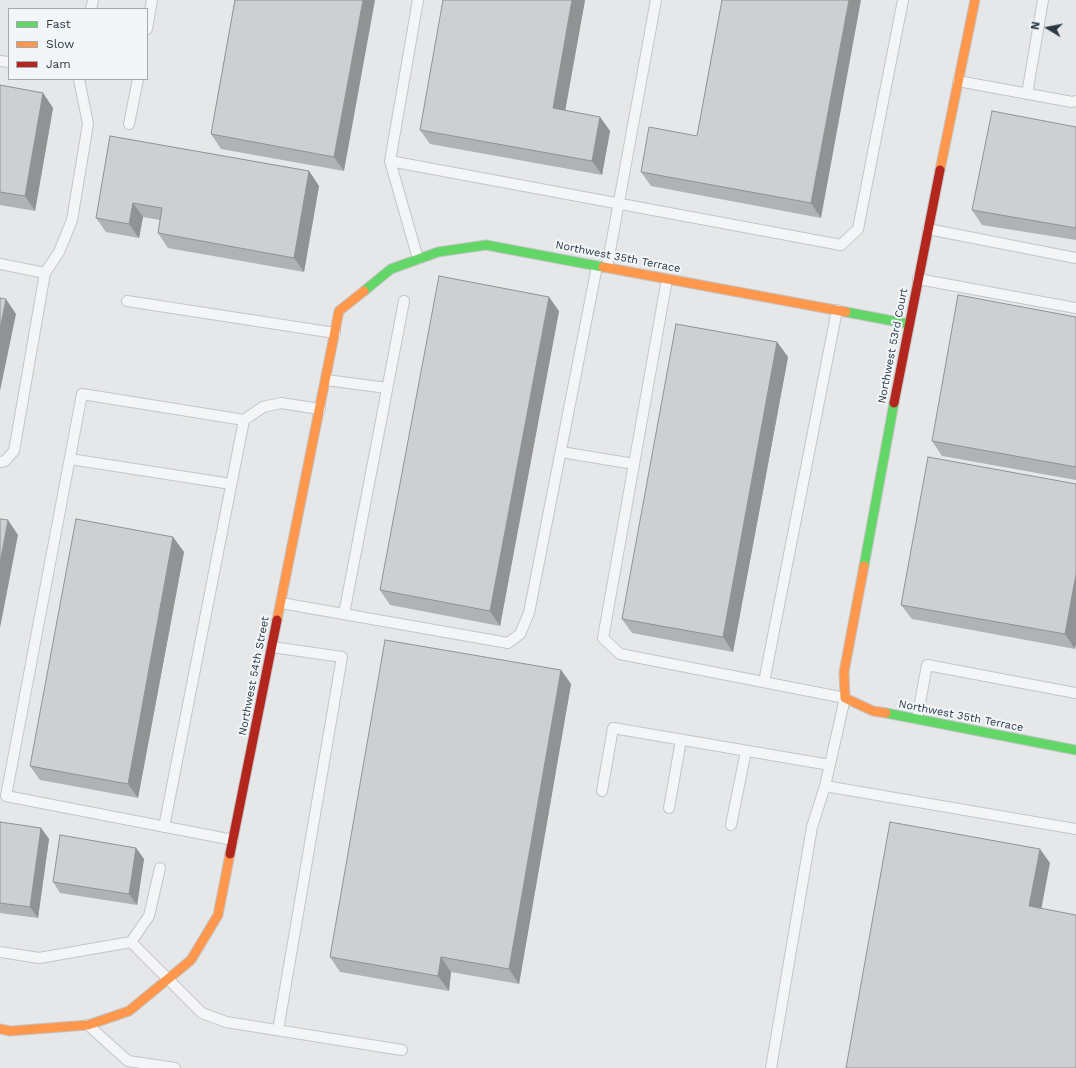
<!DOCTYPE html>
<html>
<head>
<meta charset="utf-8">
<style>
  body { margin:0 }
  #map { position:relative; width:1076px; height:1068px; overflow:hidden; background:#e5e7e9; font-family:"Work Sans",sans-serif }
  canvas { display:block }
  .legend { position:absolute; left:8px; top:8px; width:140px; height:72px; box-sizing:border-box; background:#f3f6f9; border:1px solid #a3aab1; margin:0; padding:5px 7px; list-style:none; font-size:12px; color:#2a3844 }
  .legend li { display:flex; align-items:center; gap:8px; height:20px }
  .legend b { width:20px; border:1px solid #a3aab1 }
  .north { position:absolute; left:1028px; top:8px; width:40px; height:40px; -webkit-text-stroke:3px #f3f6f9; paint-order:stroke; rotate:280deg; font-size:11px; font-weight:700; line-height:16px; text-align:center; color:#2a3844 }
  .north::after { content:''; display:block; margin:auto; width:14px; height:18px; background:#2a3844; clip-path:polygon(50% 0,100% 100%,50% 72%,0 100%) }
</style>
</head>
<body>
<div id="map">
<canvas width="1076" height="1068"></canvas>
<ul class="legend">
<li><b style="height:5px;background:#63d668"></b>Fast</li>
<li><b style="height:5px;background:#ff974d"></b>Slow</li>
<li><b style="height:5px;background:#b3261e"></b>Jam</li>
</ul>
<div class="north">N</div>
</div>
<script>
const c = document.querySelector('canvas').getContext('2d');
c.lineJoin = 'round';
const shape = rows => new Path2D(rows.map(r => 'M' + r).join(''));
function strokePath(path, color, width, dash) { c.strokeStyle = color; c.lineWidth = width; c.lineCap = dash ? 'butt' : 'round'; c.setLineDash(dash || []); c.stroke(path); }
function fill(path, color) { c.fillStyle = color; c.fill(path, 'evenodd'); }
function write(font, color, halo, rows, align = 'center') {
  c.font = font + ' "Work Sans",sans-serif'; c.lineWidth = 4; c.setLineDash([]); c.textBaseline = 'middle'; c.strokeStyle = halo; c.fillStyle = color; for (const [text, x, y, turn = 0] of rows) {
    c.save(); c.translate(x, y); c.rotate((+turn || 0) * Math.PI / 180); c.textAlign = isNaN(turn) ? turn : align; if (halo) c.strokeText(text, 0, 0); c.fillText(text, 0, 0); c.restore();
  }
}
const lane = shape([
  [418,0,390,161,841,245,858,229,903,0],
  [91,9,93,0],
  [147,29,152,0],
  [0,61,9,62],
  [958,81,1072,102,1076,101],
  [1027,94,1043,0],
  [129,124,138,79],
  [390,161,418,259],
  [928,229,1076,258],
  [0,264,45,273,14,451,5,461,0,462],
  [607,267,656,0],
  [45,273,59,252,72,220,88,124,79,79],
  [667,279,603,638,620,654,845,698,825,786,1076,829],
  [918,279,1076,308],
  [127,301,335,333],
  [326,380,387,388],
  [561,452,634,464],
  [70,459,231,484],
  [281,603,508,643,520,634,529,613,597,266],
  [344,614,404,301],
  [272,647,342,657,278,1030],
  [764,682,837,310],
  [917,719,927,665,1076,693],
  [602,791,613,728,830,765],
  [669,808,681,740],
  [731,825,746,751],
  [164,827,244,420],
  [233,840,6,796,82,394,244,420,263,407,281,403,320,409],
  [131,942,149,916,160,868],
  [0,952,39,958,131,942,202,1013,226,1022,402,1050],
  [88,1025,128,1061,175,1068],
  [771,1068,812,827,825,786]
]);
const fast = shape([
  [364,291,391,269,438,252,486,245,603,267],
  [846,312,909,324],
  [864,566,894,403],
  [886,713,1076,750]
]);
const slow = shape([
  [940,170,975,0],
  [603,267,846,312],
  [864,566,844,672,845,698,873,711,886,713],
  [277,620,339,311,364,291],
  [0,1029,10,1031,88,1025,129,1011,191,960,218,915,230,854]
]);
const jam = shape([
  [894,403,940,170],
  [230,854,277,620]
]);
strokePath(lane, '#c3c5c7', 12);
strokePath(fast, '#c3c5c7', 11);
strokePath(slow, '#c3c5c7', 11);
strokePath(jam, '#c3c5c7', 11);
strokePath(lane, '#f4f5f6', 10);
strokePath(fast, '#63d668', 9);
strokePath(slow, '#ff974d', 9);
strokePath(jam, '#b3261e', 9);
fill(shape([
  [235,0,344,171,221,149,211,134],
  [585,0,565,110,600,117,610,131,602,175,430,144,420,130],
  [722,0,821,218,651,186,641,172,697,136],
  [0,85,43,93,53,108,35,211,0,205],
  [1076,127,1076,240,982,225,972,210],
  [110,136,309,171,319,186,304,272,168,248,158,233,160,220,143,217,139,238,106,232,96,218],
  [559,311,500,626,390,605,380,590],
  [1076,317,1076,480,942,456,932,441],
  [777,342,788,357,733,652,632,633,622,619],
  [1076,484,1075,649,912,619,901,605],
  [173,537,184,552,138,798,40,780,30,766],
  [561,670,571,684,519,984,451,972,449,991,340,972,330,957],
  [0,822,41,828,49,839,38,918,0,913],
  [136,848,144,859,137,905,60,893,53,882]
]), '#b0b3b5');
fill(shape([
  [363,0,375,0,344,171,334,157],
  [572,0,585,0,563,123,553,108],
  [849,0,861,0,821,218,811,203],
  [43,93,53,108,35,211,25,196],
  [600,117,610,131,602,175,592,161],
  [309,171,319,186,304,272,294,258],
  [133,203,143,217,139,238,129,224],
  [549,297,559,311,500,626,490,611],
  [6,299,16,314,0,391,0,329],
  [777,342,788,357,733,652,723,637],
  [8,520,18,535,0,628,0,563],
  [173,537,184,552,138,798,128,784],
  [1076,574,1076,644,1075,649,1065,634],
  [561,670,571,684,519,984,509,969],
  [41,828,49,839,38,918,30,907],
  [136,848,144,859,137,905,129,894],
  [1040,849,1050,863,1039,921,1029,906],
  [441,957,451,972,449,991,438,976]
]), '#909293');
const building = shape([
  [235,0,363,0,334,157,211,134,235,0],
  [443,0,572,0,553,108,600,117,592,161,420,130,443,0],
  [722,0,849,0,811,203,641,172,649,127,697,136,722,0],
  [0,85,43,93,25,196,0,192,0,85],
  [992,111,1076,127,1076,228,972,210,992,111],
  [110,136,309,171,294,258,158,233,162,208,133,203,129,224,96,218,110,136],
  [439,276,549,297,490,611,380,590,439,276],
  [958,295,1076,317,1076,467,932,441,958,295],
  [0,298,6,299,0,329,0,298],
  [676,324,777,342,723,637,622,619,676,324],
  [928,457,1076,484,1076,574,1065,634,901,605,928,457],
  [0,519,8,520,0,563,0,519],
  [76,519,173,537,128,784,30,766,76,519],
  [385,640,561,670,509,969,441,957,438,976,330,957,385,640],
  [0,822,41,828,30,907,0,903,0,822],
  [890,822,1040,849,1029,906,1076,915,1076,1068,846,1068,890,822],
  [60,835,136,848,129,894,53,882,60,835]
]);
fill(building, '#cdd0d2');
strokePath(building, '#909293', 1);
write('11px', '#2a3844', '#f3f6f9', [
  ["Northwest 35th Terrace",618,257,11],
  ["Northwest 53rd Court",893,346,-79],
  ["Northwest 54th Street",254,676,-79],
  ["Northwest 35th Terrace",961,716,11]
]);
</script>
</body>
</html>
